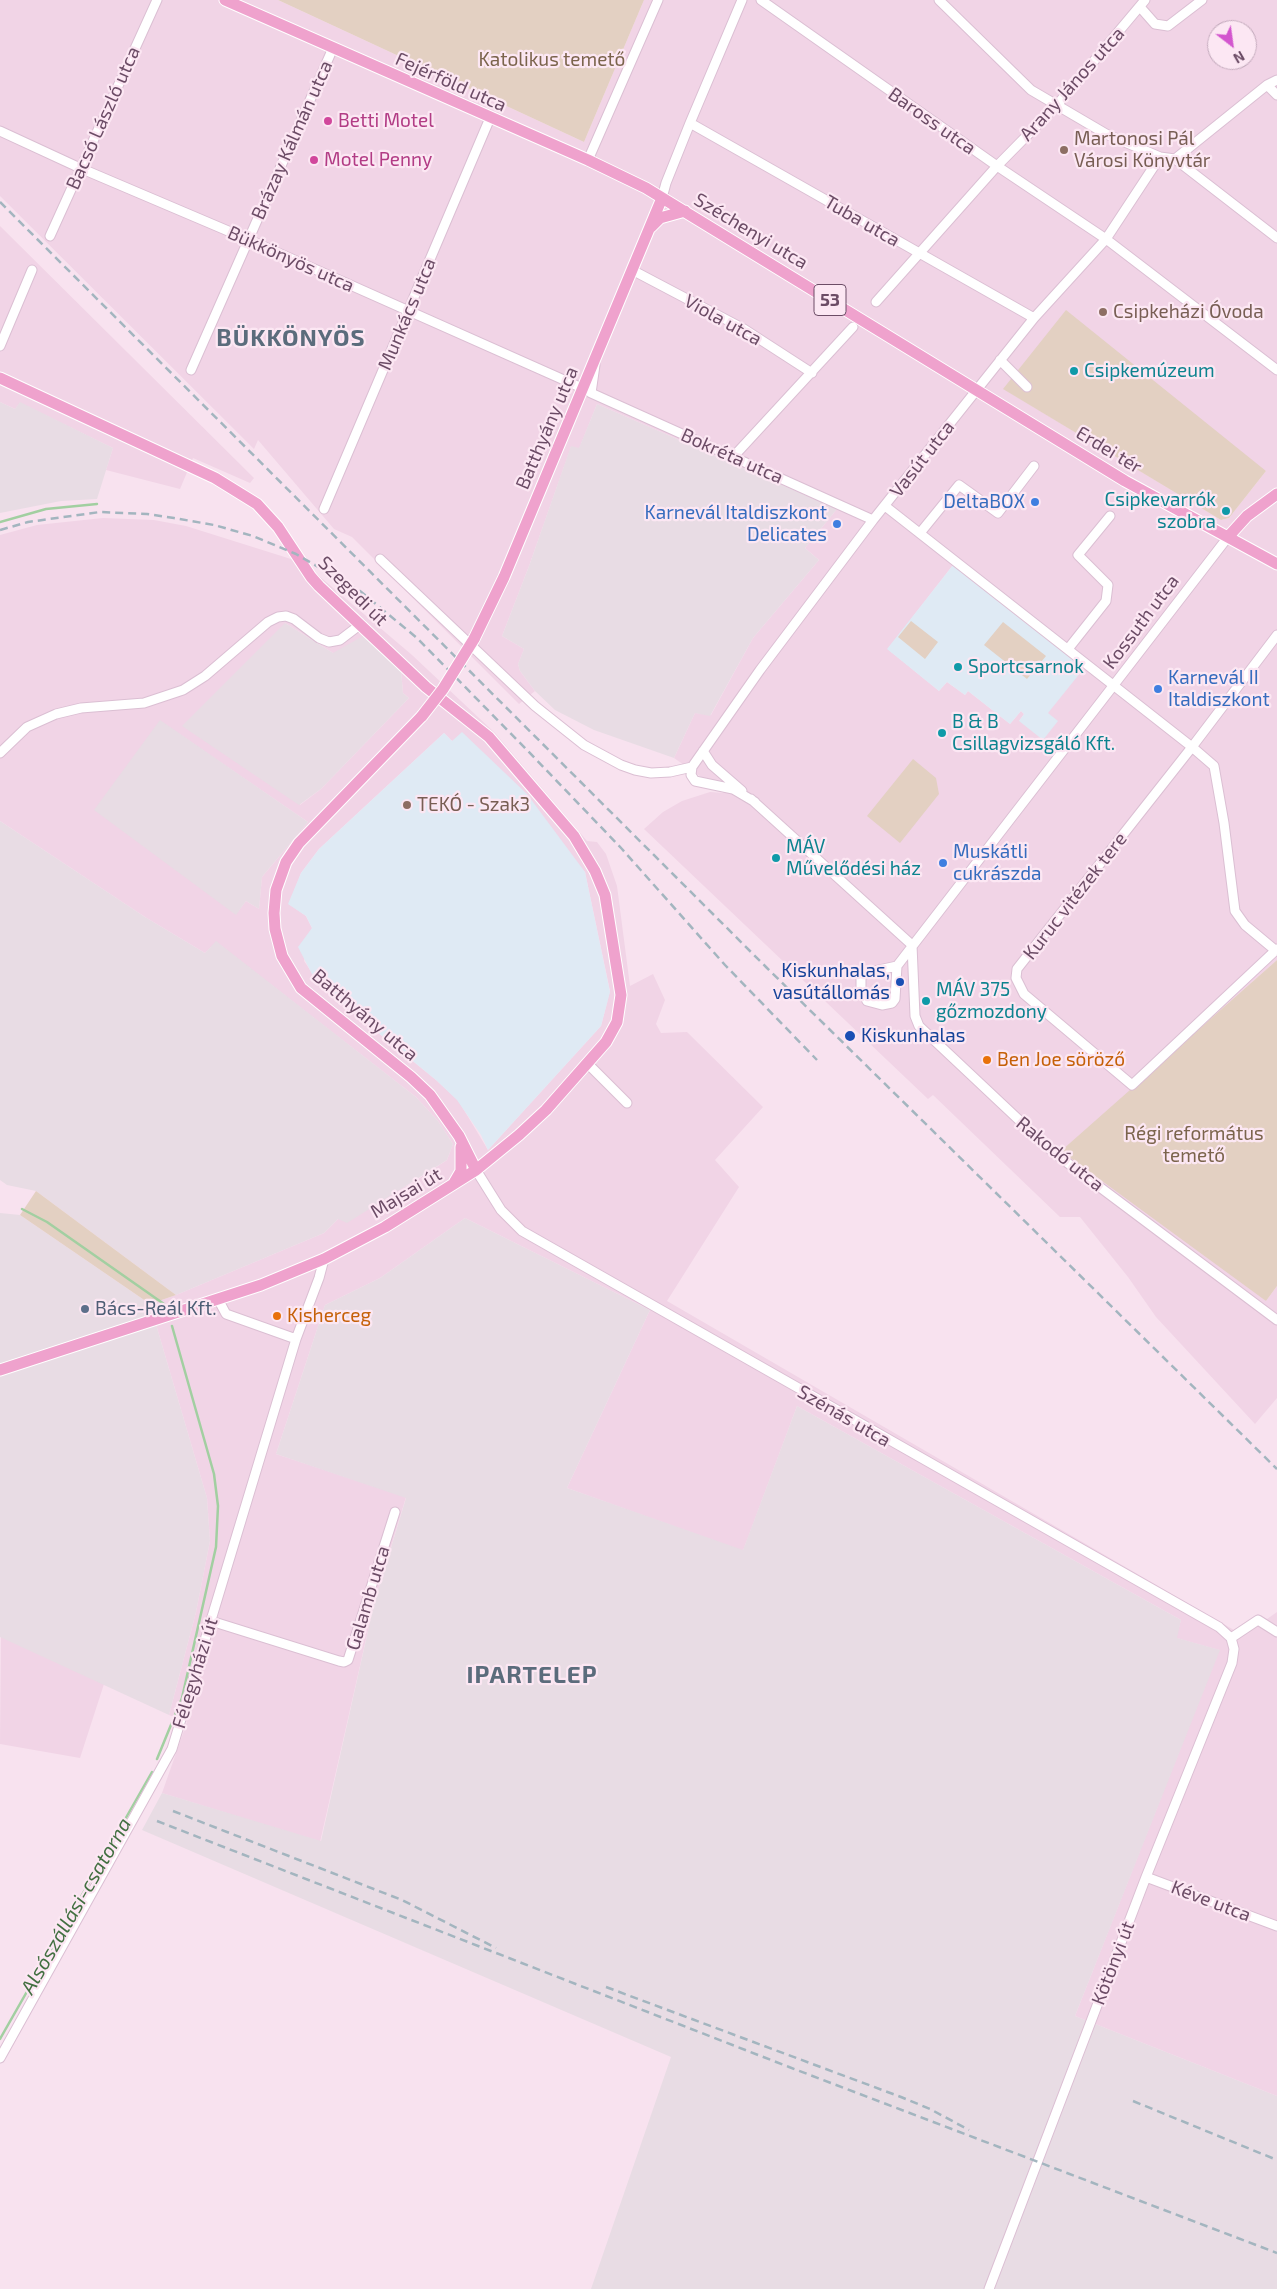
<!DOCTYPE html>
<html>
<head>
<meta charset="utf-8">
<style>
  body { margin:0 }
  #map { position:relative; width:1277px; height:2289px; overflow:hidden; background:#f8e2ef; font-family:"Exo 2",sans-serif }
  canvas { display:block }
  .north { position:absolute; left:1207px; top:20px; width:50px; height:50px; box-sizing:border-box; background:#fce7f3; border:1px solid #c2a9bb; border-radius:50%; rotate:150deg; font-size:14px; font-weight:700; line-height:20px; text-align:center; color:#6c4c66 }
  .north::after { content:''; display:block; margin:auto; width:18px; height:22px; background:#d356ce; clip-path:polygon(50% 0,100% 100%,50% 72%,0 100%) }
</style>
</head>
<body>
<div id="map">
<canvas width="1277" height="2289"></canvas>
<div class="north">N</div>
</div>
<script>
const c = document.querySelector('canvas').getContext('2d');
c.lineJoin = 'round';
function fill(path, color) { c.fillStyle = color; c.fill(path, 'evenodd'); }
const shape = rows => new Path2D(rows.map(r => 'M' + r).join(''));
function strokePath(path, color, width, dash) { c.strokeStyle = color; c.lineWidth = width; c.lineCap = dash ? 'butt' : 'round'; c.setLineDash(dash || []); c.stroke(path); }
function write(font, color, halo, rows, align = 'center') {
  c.font = font + ' "Exo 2",sans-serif'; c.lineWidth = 4.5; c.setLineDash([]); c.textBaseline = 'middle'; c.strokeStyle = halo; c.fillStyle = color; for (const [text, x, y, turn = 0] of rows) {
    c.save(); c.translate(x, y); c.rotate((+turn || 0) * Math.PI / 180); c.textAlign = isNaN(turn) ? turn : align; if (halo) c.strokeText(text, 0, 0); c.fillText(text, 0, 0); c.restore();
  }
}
fill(shape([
  [0,0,278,0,584,142,644,0,1277,0,1277,960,1133,1088,1266,1301,1277,1286,1277,1398,1255,1424,1156,1317,1128,1277,1080,1217,1060,1217,933,1095,928,1099,644,829,663,812,682,801,710,792,724,793,674,758,695,713,711,715,753,638,819,560,805,548,837,509,597,404,579,449,571,447,529,566,502,636,524,649,518,664,520,671,535,691,519,704,352,537,334,529,258,440,254,449,0,196],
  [1217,30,1247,30,1247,60,1217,60],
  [1004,389,1266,471,1229,518,1221,520],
  [953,565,1048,713,1019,721,1024,714,1021,711,1010,724,968,691,965,695,947,682,939,691,888,649],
  [0,226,254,478,250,483,193,458,180,489,106,470,113,448,20,403,15,409,0,402],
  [103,518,154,520,186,526,291,559,312,570,412,655,495,733,587,841,597,842,606,854,617,886,630,986,653,974,665,1000,656,1024,661,1033,687,1032,763,1107,715,1160,739,1187,667,1301,1234,1630,1258,1614,1267,1619,1277,1612,1277,2096,1075,2016,1219,1650,1176,1638,1181,1620,797,1406,743,1551,567,1488,650,1310,465,1218,380,1278,325,1305,276,1454,406,1497,374,1604,320,1842,162,1793,187,1722,169,1715,196,1612,210,1541,207,1498,150,1304,176,1295,324,1233,338,1219,412,1183,447,1160,453,1144,438,1121,416,1097,216,942,205,953,145,917,0,821,0,535,37,525],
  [285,623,333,653,401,670,403,693,409,698,321,789,300,805],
  [160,721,308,822,262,877,259,909,246,901,236,914],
  [444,733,585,872,610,991,601,1026,488,1150,458,1100,436,1080,322,987,304,961,312,928,306,916,289,904,301,873,319,849],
  [1,1636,104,1684,80,1758,0,1744]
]), '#f1d4e6');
fill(shape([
  [0,402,15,409,20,402,113,448,97,499,61,501,0,513],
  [597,404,837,509,805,548,819,560,753,638,710,716,695,713,674,758,594,730,555,710,535,691,520,671,518,664,524,649,502,636,529,566,571,446,579,448],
  [285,623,333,653,363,636,401,670,403,693,409,698,321,789,299,805,182,726],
  [160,720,308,822,262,877,259,909,246,901,236,915,94,810],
  [0,821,145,917,205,953,216,941,416,1097,438,1121,453,1144,447,1160,347,1223,338,1219,324,1233,176,1295,36,1191,7,1185,0,1180],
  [0,1213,20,1215,150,1304,207,1498,210,1541,196,1612,169,1715,0,1637],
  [465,1218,650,1310,567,1488,743,1550,797,1406,1181,1620,1177,1638,1220,1650,1075,2016,1277,2096,1277,2289,591,2289,671,2057,142,1830,162,1793,321,1841,374,1604,406,1498,276,1454,325,1305,380,1278]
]), '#e8dce4');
fill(shape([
  [953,565,1085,667,1048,713,1058,721,1043,740,1019,721,1024,714,1021,711,1010,724,968,691,965,695,947,682,939,691,887,649],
  [462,732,527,794,585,872,610,992,601,1026,488,1150,481,1135,457,1100,436,1080,322,987,313,976,298,947,312,928,306,916,288,904,301,873,319,849,444,733,452,741]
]), '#dfeaf4');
fill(shape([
  [278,0,644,0,584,142],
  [1066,310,1266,471,1229,518,1221,520,1003,389],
  [911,621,938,642,925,659,898,637],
  [1003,622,1046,656,1027,679,984,645],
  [913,759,936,778,939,794,900,843,867,816],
  [1277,960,1277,1286,1266,1301,1061,1151],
  [36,1191,176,1295,150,1304,20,1215]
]), '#e3d0c2');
strokePath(shape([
  [0,522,46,509,97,504],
  [22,1209,47,1222,164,1304],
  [157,1759,182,1698,216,1547,218,1506,214,1474,172,1326],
  [0,2039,152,1772]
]), '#a2cfa1', 2.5);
const minor = shape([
  [761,0,997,166,1106,239,1277,370],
  [939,0,1031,90,1106,134,1160,157,1175,159,1277,238],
  [1140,7,1155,24,1168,26,1202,0],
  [1267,85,1277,95],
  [690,123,1034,318],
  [0,131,80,168,247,239,582,388],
  [1175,159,1267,85,1277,80],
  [588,160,658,0],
  [662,198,666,183,690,123,742,0],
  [50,236,157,0],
  [632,270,744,329,812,373],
  [876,302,997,166,1057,105,1145,0],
  [0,346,32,270],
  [1000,360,1027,387],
  [595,365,591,393,873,520],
  [191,370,333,48],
  [734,456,853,327],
  [885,506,1192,747,1277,635],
  [324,509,490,118],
  [920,533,959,485,998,513,1034,466],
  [380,559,535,706,584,745,621,765,635,770,651,773,670,772,692,767],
  [1068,649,1106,601,1108,585,1078,555,1110,516],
  [703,751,712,765,742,791],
  [0,753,27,727,56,714,81,708,144,703,183,690,205,676,268,622,278,617,286,616,294,619,319,638,329,642,340,640,361,624],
  [751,799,912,945],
  [755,802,733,789,695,781,691,775,692,767,760,670,873,520,1034,318,1106,239,1160,157],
  [912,945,915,1016,919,1026,1053,1152,1277,1320],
  [1275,950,1245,925,1235,911,1224,823,1214,766,1192,747,1017,969,1016,978,1024,994,1132,1085,1277,949],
  [897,966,865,973,861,977,861,988,867,1001,882,1005,892,1003,895,999,897,966,1228,537],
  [588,1064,627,1103],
  [476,1170,501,1210,522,1231,1219,1627,1231,1638,1234,1649,1232,1663,1146,1877,989,2289],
  [218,1299,226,1314,296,1339],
  [211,1621,339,1661,344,1662,348,1660,395,1512],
  [1231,1638,1258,1620,1277,1632],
  [1146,1877,1277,1926],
  [0,2058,172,1749,296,1339,319,1278,324,1259]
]);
const major = shape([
  [225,0,588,160,646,188,1125,481,1277,564],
  [651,227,660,218,685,211],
  [0,378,215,478,257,504,278,527,311,577,319,586,426,687,489,737,574,836,595,871,605,895,621,995,617,1022,606,1042,546,1110,519,1135,476,1170,385,1227,324,1259,261,1285,0,1370],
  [1228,537,1247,516,1277,494],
  [474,639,504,577,662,198],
  [422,716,299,843,286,862,276,890,274,913,275,929,282,956,301,988,411,1077,430,1095,459,1136,476,1170],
  [454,1183,461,1171,461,1147]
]);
strokePath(minor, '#dbbfd3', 11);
strokePath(major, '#fff', 13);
strokePath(minor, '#fff', 9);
strokePath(major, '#efa2cd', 11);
strokePath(shape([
  [0,202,766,967,1277,1469],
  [0,530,28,522,100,512,147,514,174,518,214,525,253,536,296,554,360,591,417,638,527,750,622,849,725,965,817,1060],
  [173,1811,402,1900,496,1948],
  [157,1821,789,2067,1277,2253],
  [606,1987,901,2097,930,2109,969,2130],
  [1133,2101,1277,2160]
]), '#a3b5bf', 2.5, [8, 5]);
const majorBridge = shape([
  [422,716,443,689,474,639]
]);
strokePath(majorBridge, '#fff', 13, []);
strokePath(majorBridge, '#efa2cd', 11);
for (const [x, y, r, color] of [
  [328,121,5,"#d1479c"],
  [1064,150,5,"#8d6e63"],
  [314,160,5,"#d1479c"],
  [1103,312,5,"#8d6e63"],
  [1074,371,5,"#0f9aa8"],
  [1035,502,5,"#3f7fe0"],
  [1226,511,5,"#0f9aa8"],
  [837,524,5,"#3f7fe0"],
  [958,667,5,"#0f9aa8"],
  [1158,689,5,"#3f7fe0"],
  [942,733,5,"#0f9aa8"],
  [407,805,5,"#8d6e63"],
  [776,858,5,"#0f9aa8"],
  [943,863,5,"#3f7fe0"],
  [900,982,5,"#1a4fb4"],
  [926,1001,5,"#0f9aa8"],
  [850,1036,6,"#1a4fb4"],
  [987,1060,5,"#e8710a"],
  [85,1309,5,"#5c6f8a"],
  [277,1316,5,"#e8710a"]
]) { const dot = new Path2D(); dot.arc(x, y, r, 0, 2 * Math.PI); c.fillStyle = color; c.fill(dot); strokePath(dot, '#fce7f3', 2); }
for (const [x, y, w] of [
  [830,300,32]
]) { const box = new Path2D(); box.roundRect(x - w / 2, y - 15.5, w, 31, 4); c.fillStyle = '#fce7f3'; c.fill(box); strokePath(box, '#6c4c66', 1); }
write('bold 18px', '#6c4c66', null, [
  ["53",830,300]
]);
write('19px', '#7b644c', '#fce7f3', [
  ["Katolikus temető",552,60],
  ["Régi református",1194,1134],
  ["temető",1194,1156]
]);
write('19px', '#6c4c66', '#fce7f3', [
  ["Fejérföld utca",451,82,24],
  ["Arany János utca",1072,84,-48],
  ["Bacsó László utca",103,118,-66],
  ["Baross utca",932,121,35],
  ["Brázay Kálmán utca",292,140,-66],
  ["Tuba utca",862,221,30],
  ["Széchenyi utca",751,231,31],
  ["Bükkönyös utca",291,259,24],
  ["Munkács utca",407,314,-67],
  ["Viola utca",723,320,29],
  ["Batthyány utca",547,428,-67],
  ["Erdei tér",1109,450,31],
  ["Bokréta utca",732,456,24],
  ["Vasút utca",922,459,-52],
  ["Szegedi út",353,591,45],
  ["Kossuth utca",1141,622,-53],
  ["Kuruc vitézek tere",1075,896,-52],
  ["Batthyány utca",365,1015,40],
  ["Rakodó utca",1060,1154,39],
  ["Majsai út",406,1193,-31],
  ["Szénás utca",844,1416,30],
  ["Galamb utca",368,1598,-73],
  ["Félegyházi út",195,1673,-73],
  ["Kéve utca",1211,1901,21],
  ["Kötönyi út",1113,1963,-69]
]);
write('19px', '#b23c85', '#fce7f3', [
  ["Betti Motel",338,121],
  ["Motel Penny",324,160]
], 'left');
write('19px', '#785e54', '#fce7f3', [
  ["Martonosi Pál",1074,139],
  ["Városi Könyvtár",1074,161],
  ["Csipkeházi Óvoda",1113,312],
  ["TEKÓ - Szak3",417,805]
], 'left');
write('19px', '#0d838f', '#fce7f3', [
  ["Csipkemúzeum",1084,371],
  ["Csipkevarrók",1216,500,"right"],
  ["szobra",1216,522,"right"],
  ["Sportcsarnok",968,667],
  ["B & B",952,722],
  ["Csillagvizsgáló Kft.",952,744],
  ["MÁV",786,847],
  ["Művelődési ház",786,869],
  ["MÁV 375",936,990],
  ["gőzmozdony",936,1012]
], 'left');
write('19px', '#366cbe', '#fce7f3', [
  ["DeltaBOX",1025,502],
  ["Karnevál Italdiszkont",827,513],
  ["Delicates",827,535],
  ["Karnevál II",1168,678,"left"],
  ["Italdiszkont",1168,700,"left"],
  ["Muskátli",953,852,"left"],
  ["cukrászda",953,874,"left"]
], 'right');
write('19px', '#164399', '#fce7f3', [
  ["Kiskunhalas,",890,971],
  ["vasútállomás",890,993],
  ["Kiskunhalas",861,1036,"left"]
], 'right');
write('19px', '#c56008', '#fce7f3', [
  ["Ben Joe söröző",997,1060],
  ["Kisherceg",287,1316]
], 'left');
write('19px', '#4e5e75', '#fce7f3', [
  ["Bács-Reál Kft.",95,1309]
], 'left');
write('italic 20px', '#437042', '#fce7f3', [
  ["Alsószállási-csatorna",76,1906,-60]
]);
c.letterSpacing = '1px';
write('bold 24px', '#5b6c7c', '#fce7f3', [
  ["BÜKKÖNYÖS",291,338],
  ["IPARTELEP",532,1675]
]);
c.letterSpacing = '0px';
</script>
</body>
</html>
